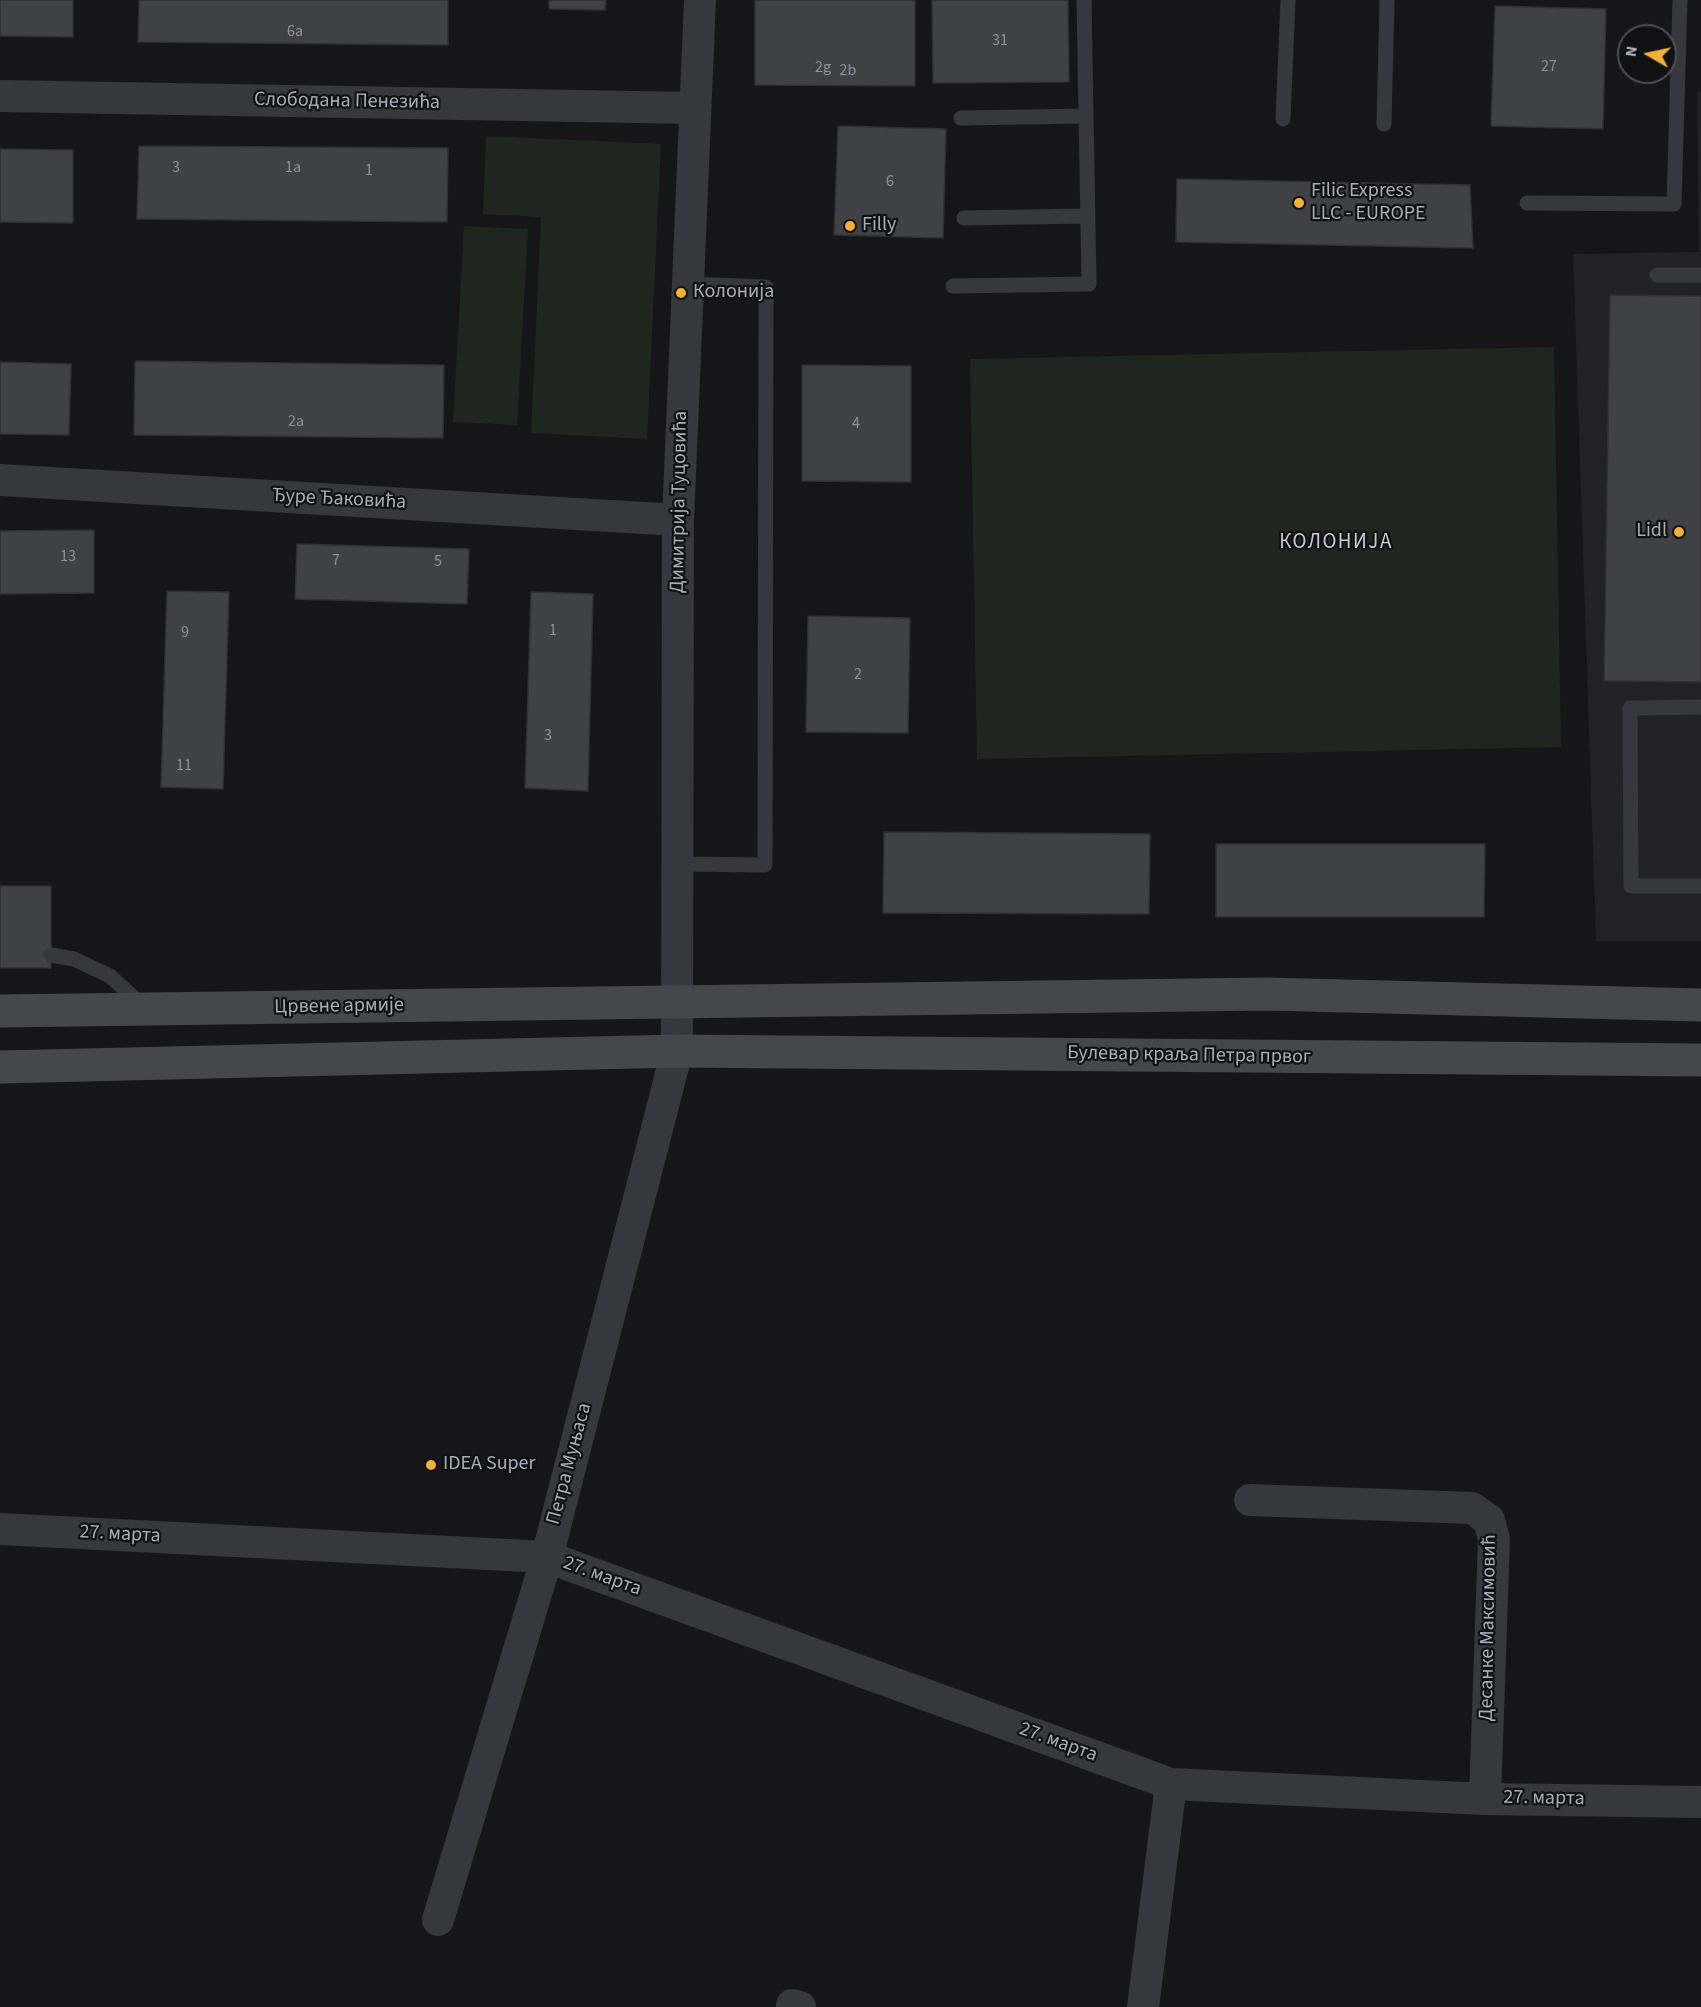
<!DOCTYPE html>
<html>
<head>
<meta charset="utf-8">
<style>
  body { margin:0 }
  #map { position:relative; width:1701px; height:2007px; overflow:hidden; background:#161618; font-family:"Source Sans 3",sans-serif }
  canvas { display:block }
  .north { position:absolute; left:1617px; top:24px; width:60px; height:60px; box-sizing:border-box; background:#111113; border:2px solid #4d4f55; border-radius:50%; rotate:279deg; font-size:16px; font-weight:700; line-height:24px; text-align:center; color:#a8adb8 }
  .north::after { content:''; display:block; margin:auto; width:21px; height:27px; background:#f2b134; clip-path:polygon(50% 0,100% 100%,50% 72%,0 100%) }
</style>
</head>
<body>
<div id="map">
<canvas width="1701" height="2007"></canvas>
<div class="north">N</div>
</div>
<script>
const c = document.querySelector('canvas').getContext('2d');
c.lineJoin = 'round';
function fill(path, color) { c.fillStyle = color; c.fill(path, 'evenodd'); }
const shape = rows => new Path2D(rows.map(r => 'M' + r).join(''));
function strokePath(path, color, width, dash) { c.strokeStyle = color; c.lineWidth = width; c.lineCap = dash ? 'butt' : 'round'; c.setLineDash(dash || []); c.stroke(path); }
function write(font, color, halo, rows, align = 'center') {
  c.font = font + ' "Source Sans 3",sans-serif'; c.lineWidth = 4.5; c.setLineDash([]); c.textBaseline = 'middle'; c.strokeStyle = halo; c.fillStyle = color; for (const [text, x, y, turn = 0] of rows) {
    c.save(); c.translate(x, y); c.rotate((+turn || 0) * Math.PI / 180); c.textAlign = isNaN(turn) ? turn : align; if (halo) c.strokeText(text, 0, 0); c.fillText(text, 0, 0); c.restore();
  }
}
fill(shape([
  [1697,92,1701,92,1701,941,1596,941,1573,254,1699,252]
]), '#222225');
fill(shape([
  [486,136,661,144,647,439,531,433,541,217,483,214],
  [464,226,528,229,517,425,453,422],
  [1554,347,1561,747,977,759,970,359]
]), '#1e261f');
const building = shape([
  [0,0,73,0,73,37,0,36,0,0],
  [139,0,448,0,448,45,138,42,139,0],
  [549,0,606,0,605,10,549,9,549,0],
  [755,0,915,0,915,86,755,85,755,0],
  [932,0,1068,0,1069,82,933,83,932,0],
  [1495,6,1606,9,1603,129,1491,126,1495,6],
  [838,126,946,129,943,238,834,235,838,126],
  [139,146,448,148,447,222,137,219,139,146],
  [0,149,73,150,73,223,0,222,0,149],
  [1177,179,1470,185,1473,248,1176,242,1177,179],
  [1610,295,1701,296,1701,682,1604,681,1610,295],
  [135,361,444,365,443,438,134,435,135,361],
  [0,362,71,364,69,435,0,434,0,362],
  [802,365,911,366,911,482,802,481,802,365],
  [94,530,94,593,0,594,0,531,94,530],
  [297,544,469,549,467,604,295,599,297,544],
  [167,591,229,592,223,789,161,787,167,591],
  [531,592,593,594,588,791,525,788,531,592],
  [808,616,910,618,908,733,806,732,808,616],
  [884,832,1150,834,1149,914,883,913,884,832],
  [1216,844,1485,844,1484,917,1216,917,1216,844],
  [0,886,51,886,51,968,0,968,0,886]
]);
fill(building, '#404145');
strokePath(building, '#303034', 1.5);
strokePath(shape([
  [961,118,1086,116],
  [1283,119,1288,0],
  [1384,124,1387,0],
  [1527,203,1674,204,1680,0],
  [964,218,1087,216],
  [1657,275,1701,275],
  [953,286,1089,284,1084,0],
  [1701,707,1630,708,1631,886,1701,886],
  [678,864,765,865,766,287,688,284],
  [51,955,74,959,110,976,144,1007]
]), '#37383d', 15);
strokePath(shape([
  [0,96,694,108],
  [0,480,678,520],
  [1250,1500,1472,1508,1489,1520,1494,1539,1485,1799],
  [0,1529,547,1557,1171,1784,1485,1799,1701,1802],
  [438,1920,547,1557,677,1051,678,520,700,0],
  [792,2005,800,2007],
  [1143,2007,1171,1784]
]), '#37383d', 32);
strokePath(shape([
  [0,1011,1266,994,1701,1005],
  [0,1067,677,1051,1701,1060]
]), '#45474d', 33);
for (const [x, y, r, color] of [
  [1299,203,6,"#f2b134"],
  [850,226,6,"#f2b134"],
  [681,293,6,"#f2b134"],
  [1679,532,6,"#f2b134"],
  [431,1465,6,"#f2b134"]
]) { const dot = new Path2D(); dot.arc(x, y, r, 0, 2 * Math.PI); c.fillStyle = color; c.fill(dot); strokePath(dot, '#111113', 2); }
write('16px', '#8e929b', null, [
  ["6a",295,32],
  ["31",1000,41],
  ["27",1549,67],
  ["2g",823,68],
  ["2b",848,71],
  ["3",176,168],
  ["1a",293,168],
  ["1",369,171],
  ["6",890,182],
  ["2a",296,422],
  ["4",856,424],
  ["13",68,557],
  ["7",336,561],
  ["5",438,562],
  ["1",553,631],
  ["9",185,633],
  ["2",858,675],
  ["3",548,736],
  ["11",184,766]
]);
write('20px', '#a8adb8', '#111113', [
  ["Слободана Пенезића",347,102,1],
  ["Ђуре Ђаковића",339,500,3],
  ["Димитрија Туцовића",680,502,-89],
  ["Црвене армије",339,1007,-1],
  ["Булевар краља Петра првог",1189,1056,1],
  ["Петра Муњаса",570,1464,-75],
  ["27. марта",120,1535,3],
  ["27. марта",602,1577,20],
  ["Десанке Максимовић",1489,1628,-89],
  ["27. марта",1058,1743,20],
  ["27. марта",1544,1799,1]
]);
write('20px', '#a8adb8', '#111113', [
  ["Filic Express",1311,192],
  ["LLC - EUROPE",1311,215],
  ["Filly",862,226],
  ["Колонија",693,293],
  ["Lidl",1667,532,"right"],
  ["IDEA Super",443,1465]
], 'left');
c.letterSpacing = '1.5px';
write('21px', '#c9ccd4', '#111113', [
  ["КОЛОНИЈА",1336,543]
]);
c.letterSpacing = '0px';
</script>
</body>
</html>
